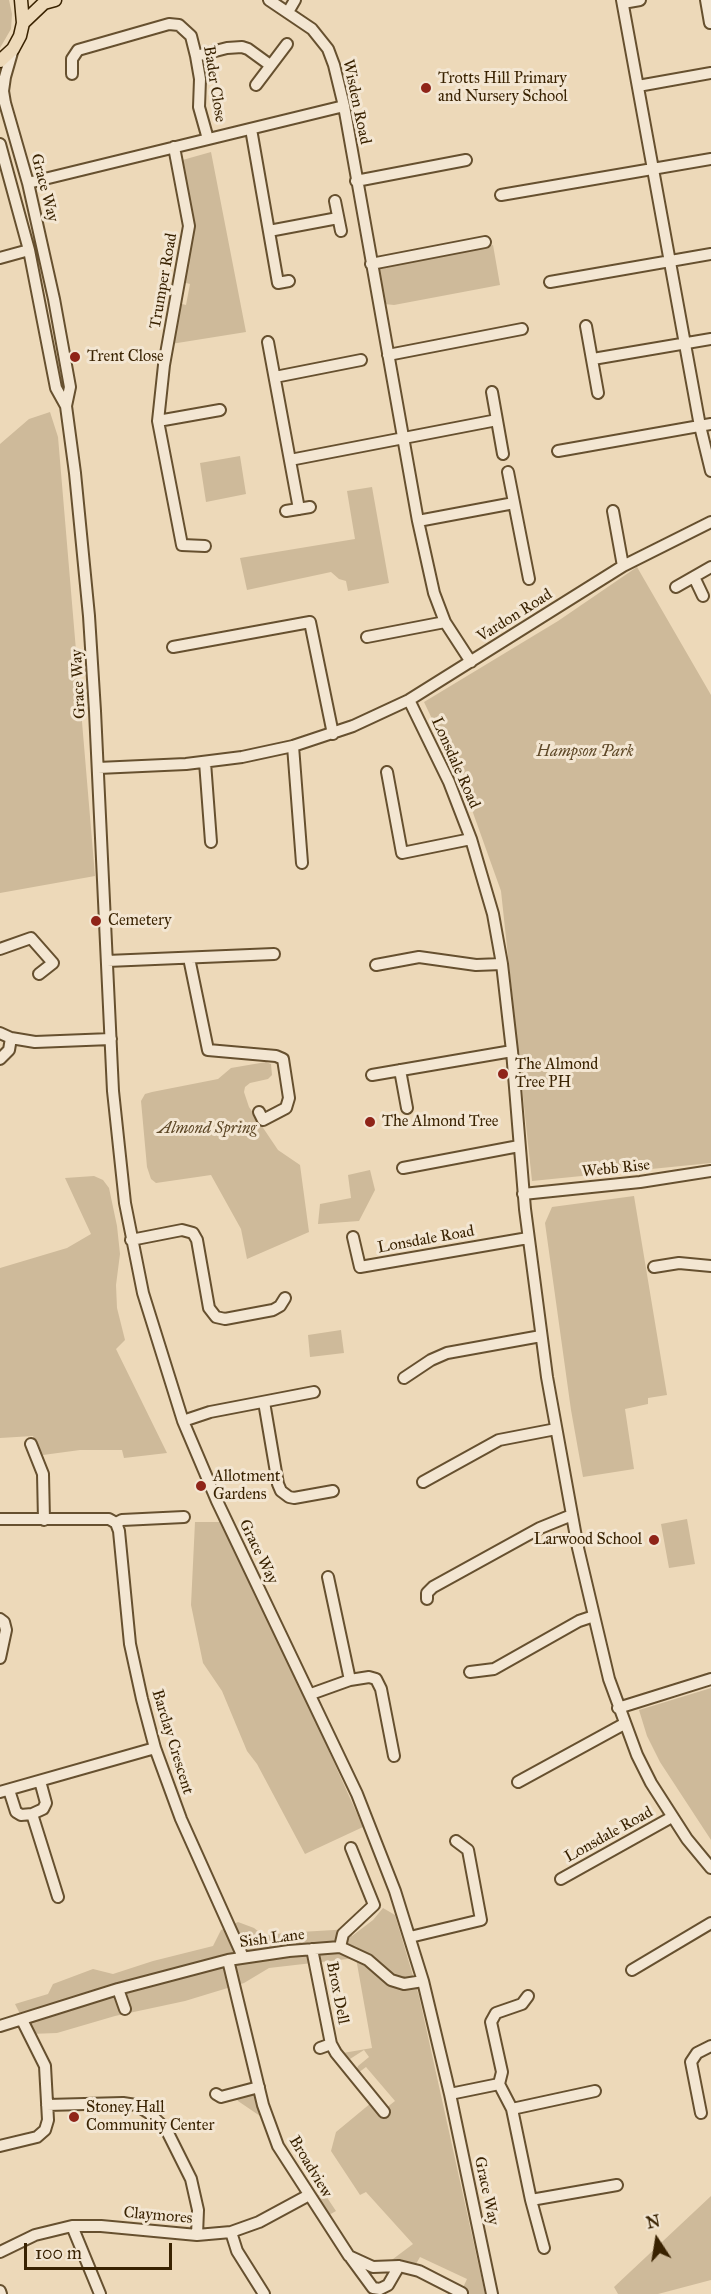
<!DOCTYPE html>
<html>
<head>
<meta charset="utf-8">
<style>
  body { margin:0 }
  #map { position:relative; width:711px; height:2294px; overflow:hidden; background:#edd9b9; font-family:"IM FELL Great Primer",serif }
  canvas { display:block }
  .north { position:absolute; left:627px; top:2210px; width:60px; height:60px; -webkit-text-stroke:4px #f3e6d2; paint-order:stroke; rotate:348deg; font-size:16px; font-weight:700; line-height:24px; text-align:center; color:#392201 }
  .north::after { content:''; display:block; margin:auto; width:21px; height:27px; background:#392201; clip-path:polygon(50% 0,100% 100%,50% 72%,0 100%) }
  .scale { position:absolute; left:24px; top:2243px; width:148px; height:27px; box-sizing:border-box; border:3px solid #392201; border-top:0; padding-left:8px; font-size:18px; line-height:21px; white-space:nowrap; color:#392201; -webkit-text-stroke:4px #f3e6d2; paint-order:stroke }
</style>
</head>
<body>
<div id="map">
<canvas width="711" height="2294"></canvas>
<div class="north">N</div>
<div class="scale">100 m</div>
</div>
<script>
const c = document.querySelector('canvas').getContext('2d');
c.lineJoin = 'round';
function fill(path, color) { c.fillStyle = color; c.fill(path, 'evenodd'); }
const shape = rows => new Path2D(rows.map(r => 'M' + r).join(''));
function strokePath(path, color, width, dash) { c.strokeStyle = color; c.lineWidth = width; c.lineCap = dash ? 'butt' : 'round'; c.setLineDash(dash || []); c.stroke(path); }
function write(font, color, halo, rows, align = 'center') {
  c.font = font + ' "IM FELL Great Primer",serif'; c.lineWidth = 6; c.setLineDash([]); c.textBaseline = 'middle'; c.strokeStyle = halo; c.fillStyle = color; for (const [text, x, y, turn = 0] of rows) {
    c.save(); c.translate(x, y); c.rotate((+turn || 0) * Math.PI / 180); c.textAlign = isNaN(turn) ? turn : align; if (halo) c.strokeText(text, 0, 0); c.fillText(text, 0, 0); c.restore();
  }
}
fill(shape([
  [0,0,9,0,12,14,11,29,0,48],
  [211,152,246,332,171,344,178,303,186,305,190,284,182,282,192,226,179,161],
  [493,245,500,285,394,305,384,304,378,270,385,265],
  [50,412,58,437,95,876,0,893,0,444,29,419],
  [240,456,246,494,206,502,200,463],
  [372,487,389,583,348,591,346,581,339,579,331,572,247,590,240,558,355,539,347,491],
  [637,567,711,695,711,1163,532,1181,501,891,462,782,424,702,558,621],
  [266,1062,271,1064,272,1075,268,1079,250,1083,245,1087,244,1092,249,1107,278,1150,300,1165,309,1232,247,1259,241,1229,211,1175,156,1183,151,1179,147,1167,141,1101,145,1094,152,1092,218,1079,231,1068],
  [370,1170,375,1190,359,1221,318,1224,320,1204,351,1198,348,1175],
  [94,1176,103,1180,109,1188,117,1226,120,1254,116,1285,117,1308,125,1340,116,1349,167,1453,124,1458,122,1450,80,1450,43,1455,33,1436,0,1438,0,1268,67,1248,91,1234,65,1178],
  [634,1196,667,1395,648,1398,648,1404,625,1409,634,1469,583,1477,571,1410,545,1223,552,1207],
  [341,1330,344,1353,310,1357,308,1335],
  [687,1519,695,1564,669,1568,661,1524],
  [195,1522,220,1522,305,1698,363,1827,305,1854,257,1764,247,1751,222,1691,203,1663,191,1605],
  [711,1688,711,1840,660,1762,647,1736,639,1710],
  [383,1908,395,1915,419,1996,485,2294,460,2294,467,2279,420,2257,416,2264,389,2262,413,2244,366,2192,360,2195,331,2151,336,2132,371,2103,386,2108,395,2101,366,2067,358,2073,356,2071,358,2066,369,2057,364,2050,350,2059,343,2053,372,2048,356,1958,269,1968,244,1983,185,2001,115,2016,57,2033,30,2034,15,2004,48,1994,53,1984,93,1969,113,1974,153,1961,213,1946,221,1930,238,1922,254,1928,264,1936,283,1933,351,1929,352,1936,373,1920],
  [251,2093,256,2096,263,2118,238,2101,235,2096],
  [322,2190,336,2211,329,2215,314,2194],
  [711,2196,711,2280,658,2294,618,2294,614,2287]
]), '#ceba9a');
const minor = shape([
  [269,0,312,29,328,49,334,65,344,106,418,521,434,593,445,622,471,662],
  [622,0,700,426,711,471],
  [706,0,710,23],
  [623,3,640,0],
  [288,12,295,0],
  [13,49,5,77,3,91,5,103,28,183,54,299,70,387,66,406],
  [196,56,227,48,242,47,248,49,270,65],
  [72,74,72,59,78,50,169,24,179,25,191,36,196,56,200,79,199,107,208,139],
  [256,85,287,44],
  [638,86,711,73],
  [251,129,278,283,289,281],
  [0,144,29,250,56,388,66,406,75,473,89,616,95,711,113,1091,125,1203,143,1293,183,1421,217,1501,357,1794,395,1891,423,1981,450,2094,492,2294],
  [174,147,189,226,164,365,158,421,182,545,205,546],
  [356,181,466,160],
  [28,183,344,106],
  [501,195,711,159],
  [335,201,341,231],
  [269,231,338,218],
  [0,258,29,250],
  [371,264,485,242],
  [550,282,711,254],
  [586,326,598,393],
  [268,342,299,509],
  [388,355,522,329],
  [593,359,711,339],
  [275,377,361,360],
  [492,392,503,454],
  [158,421,220,410],
  [558,451,711,424],
  [290,460,497,420],
  [508,472,529,579],
  [286,511,310,507],
  [613,511,623,566],
  [418,521,514,503],
  [694,577,703,596],
  [676,587,711,567],
  [367,637,445,622],
  [173,647,310,622,333,734],
  [409,700,449,782,471,839,493,914,502,964,512,1051,525,1209,547,1377,578,1548,609,1679,637,1755,651,1783,687,1839,711,1868],
  [293,746,302,863],
  [205,762,211,842],
  [98,768,186,764,242,757,293,746,353,726,409,700,623,566,711,522],
  [387,772,402,853,471,839],
  [0,949,31,938,53,963,39,974],
  [189,958,208,1050,276,1056,283,1059,289,1098,286,1108,263,1120,259,1112],
  [107,961,274,954],
  [376,965,419,957,476,965,502,964],
  [0,1033,11,1038,35,1042,111,1039],
  [0,1059,9,1050,11,1038],
  [400,1070,407,1108],
  [372,1075,512,1051],
  [403,1168,519,1146],
  [523,1194,640,1182,711,1171],
  [353,1237,360,1267,528,1238],
  [131,1240,182,1230,193,1233,197,1240,209,1308,216,1317,225,1319,273,1310,280,1306,285,1298],
  [654,1267,679,1263,711,1266],
  [404,1378,431,1360,447,1353,541,1336],
  [264,1402,278,1484,281,1491,289,1497,294,1498,333,1491],
  [183,1421,210,1412,314,1392],
  [31,1444,43,1474,44,1520],
  [423,1482,499,1440,556,1429],
  [0,1519,109,1519,116,1523],
  [116,1523,119,1531,130,1644,142,1699,155,1748,181,1819,243,1957],
  [116,1523,122,1520,184,1517],
  [328,1577,350,1680],
  [427,1599,427,1593,433,1587,540,1528,572,1515],
  [0,1619,4,1622,6,1630,0,1658],
  [470,1672,494,1669,579,1621,594,1616],
  [311,1694,350,1680,369,1677,376,1679,381,1689,394,1756],
  [618,1708,711,1679],
  [518,1782,624,1724],
  [9,1790,16,1812,21,1815,32,1814,58,1897],
  [0,1792,155,1748],
  [32,1814,43,1809,46,1803,40,1781],
  [561,1879,672,1817],
  [410,1937,481,1920,468,1850,456,1841],
  [340,1947,343,1934,374,1905,351,1848],
  [312,1949,331,2044,336,2053,384,2112],
  [228,1960,263,2105,278,2146,349,2256,373,2267,399,2266,419,2271,462,2293],
  [632,1970,711,1923],
  [118,1989,125,2009],
  [0,2026,118,1989,228,1960,289,1951,340,1947,368,1960,391,1980,404,1984,423,1981],
  [320,2048,331,2044],
  [499,2084,512,2109,531,2200,544,2248],
  [216,2094,221,2097,259,2087],
  [450,2094,499,2084,502,2072,491,2022,496,2013,522,2004,528,1996],
  [47,2105,123,2103,136,2105,149,2113,166,2129,191,2179,198,2210,197,2235],
  [512,2109,595,2091],
  [701,2113,691,2062,697,2053,711,2046],
  [0,2146,37,2137,45,2130,48,2120,45,2066,22,2020],
  [531,2200,617,2185],
  [72,2226,100,2294],
  [231,2232,237,2251,264,2294],
  [0,2252,35,2235,72,2226,101,2226,197,2235,231,2232,259,2222,309,2195],
  [351,2258,373,2288,380,2289,388,2285,399,2266],
  [0,2291,1,2294]
]);
const major = shape([
  [23,23,44,3,55,0],
  [0,61,13,49,20,36,23,23,21,0]
]);
strokePath(minor, '#66502f', 14);
strokePath(major, '#392201', 15);
strokePath(minor, '#f3e6d2', 10);
strokePath(major, '#edd9b9', 12);
for (const [x, y, r, color] of [
  [426,88,6,"#8f2418"],
  [75,357,6,"#8f2418"],
  [96,921,6,"#8f2418"],
  [503,1074,6,"#8f2418"],
  [370,1122,6,"#8f2418"],
  [201,1486,6,"#8f2418"],
  [654,1540,6,"#8f2418"],
  [74,2117,6,"#8f2418"]
]) { const dot = new Path2D(); dot.arc(x, y, r, 0, 2 * Math.PI); c.fillStyle = color; c.fill(dot); strokePath(dot, '#f3e6d2', 2); }
write('16px', '#392201', '#f3e6d2', [
  ["Trotts Hill Primary",438,79],
  ["and Nursery School",438,97],
  ["Trent Close",87,357],
  ["Cemetery",108,921],
  ["The Almond",515,1065],
  ["Tree PH",515,1083],
  ["The Almond Tree",382,1122],
  ["Allotment",213,1477],
  ["Gardens",213,1495],
  ["Larwood School",642,1540,"right"],
  ["Stoney Hall",86,2108],
  ["Community Center",86,2126]
], 'left');
write('16px', '#392201', '#f3e6d2', [
  ["Bader Close",214,84,81],
  ["Wisden Road",356,102,78],
  ["Grace Way",44,188,75],
  ["Trumper Road",164,281,-80],
  ["Vardon Road",515,616,-32],
  ["Grace Way",79,684,-93],
  ["Lonsdale Road",455,763,66],
  ["Webb Rise",616,1169,-6],
  ["Lonsdale Road",426,1240,-10],
  ["Grace Way",258,1552,64],
  ["Barclay Crescent",172,1742,73],
  ["Lonsdale Road",609,1835,-29],
  ["Sish Lane",272,1939,-7],
  ["Brox Dell",337,1993,79],
  ["Broadview",310,2167,59],
  ["Grace Way",486,2191,78],
  ["Claymores",158,2216,5]
]);
write('italic 16px', '#5e4827', '#f3e6d2', [
  ["Hampson Park",585,752],
  ["Almond Spring",207,1129]
]);
</script>
</body>
</html>
